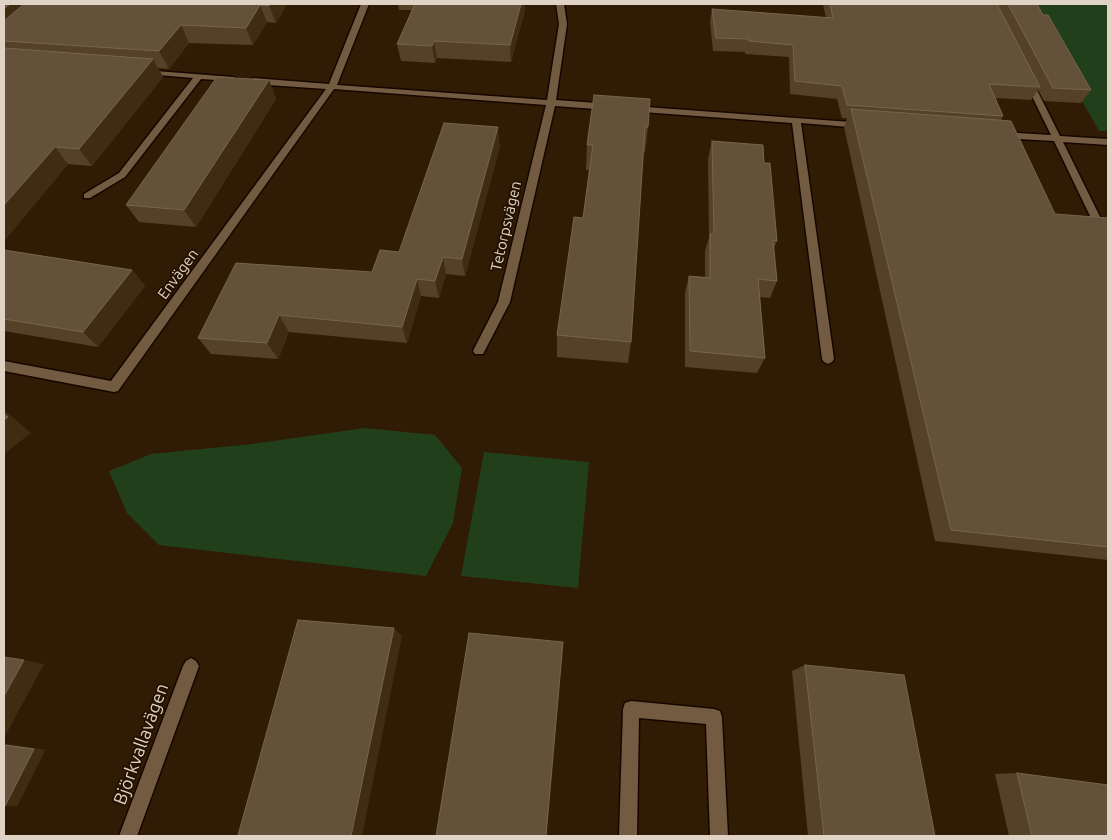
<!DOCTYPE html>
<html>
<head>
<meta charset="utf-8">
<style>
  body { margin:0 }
  #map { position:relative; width:1112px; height:840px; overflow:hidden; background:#301c04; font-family:Ubuntu,sans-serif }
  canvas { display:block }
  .frame { position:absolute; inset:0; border:5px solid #e0d3c5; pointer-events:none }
</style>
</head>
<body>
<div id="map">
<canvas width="1112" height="840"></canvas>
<div class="frame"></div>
</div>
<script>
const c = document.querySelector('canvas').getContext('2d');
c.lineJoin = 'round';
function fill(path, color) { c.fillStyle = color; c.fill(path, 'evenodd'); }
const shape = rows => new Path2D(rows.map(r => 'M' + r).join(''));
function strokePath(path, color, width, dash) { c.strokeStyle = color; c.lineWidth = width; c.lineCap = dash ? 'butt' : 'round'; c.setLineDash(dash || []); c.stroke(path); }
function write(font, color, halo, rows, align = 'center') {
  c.font = font + ' Ubuntu,sans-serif'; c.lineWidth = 4; c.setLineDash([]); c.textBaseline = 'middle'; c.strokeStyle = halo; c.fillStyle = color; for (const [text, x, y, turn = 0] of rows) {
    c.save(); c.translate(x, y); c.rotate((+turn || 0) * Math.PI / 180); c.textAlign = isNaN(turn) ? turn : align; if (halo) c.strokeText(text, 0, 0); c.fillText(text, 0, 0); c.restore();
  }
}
fill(shape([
  [1027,4,1108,4,1108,131,1099,131],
  [365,428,435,435,462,468,453,523,426,576,159,545,127,513,109,471,151,454,252,444],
  [484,452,589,462,578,588,461,576]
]), '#223f1b');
const street = shape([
  [361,4,369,4,337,85,547,100,559,24,556,4,564,4,567,24,556,100,610,104,614,107,610,110,555,106,510,302,483,354,475,354,473,351,498,302,546,105,334,89,118,391,114,392,4,371,4,361,111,381,326,89,253,84,249,81,253,78,329,84,361,4],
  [143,70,233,77,237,79,233,81,201,79,125,177,90,198,84,198,84,194,119,173,193,78,146,74,142,72,143,70],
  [1025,78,1032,80,1060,136,1108,139,1108,145,1063,142,1108,233,1108,247,1103,243,1054,141,1001,138,996,135,1001,132,1051,135,1024,80,1025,78],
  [632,106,864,123,864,127,861,128,801,123,834,359,832,362,828,364,824,362,822,359,792,123,629,111,629,107,632,106],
  [191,658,196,661,199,666,137,836,119,836,183,666,186,661,191,658],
  [631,701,714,709,720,711,722,717,728,836,710,836,706,724,639,718,637,836,619,836,623,709,625,703,631,701]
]);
strokePath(street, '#170600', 3);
fill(street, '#735b42');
fill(shape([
  [4,4,287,4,276,23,267,22,253,45,189,43,169,69,158,68,163,77,92,166,68,164,4,241],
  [398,4,524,4,525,10,511,62,437,58,435,63,401,61,397,44,412,10,399,10],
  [823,4,1037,4,1043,15,1091,90,1081,103,1044,101,1038,90,1031,100,995,98,1003,116,1001,120,1055,214,1108,218,1108,560,935,541,844,127,847,118,842,118,837,99,790,94,789,57,745,54,745,52,713,51,710,22,712,9,826,18],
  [269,80,276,99,196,227,139,222,126,205],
  [594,95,648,127,645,152,643,152,631,342,628,363,557,357,557,335,583,218,589,170,586,170,587,145],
  [712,141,764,163,777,241,774,248,777,281,770,298,760,297,765,358,757,373,685,367,685,293,689,276,705,277,705,251,709,238,708,159],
  [500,146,465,276,446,274,439,298,421,296,407,343,289,332,278,359,211,354,198,338,372,272,399,252],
  [4,250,132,270,145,286,98,347,4,331],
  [805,665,935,836,808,836,792,671],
  [4,744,45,750,17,806,4,806],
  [1017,773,1108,836,1009,836,995,774]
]), '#544128');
fill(shape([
  [10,4,41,4,4,37,4,9],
  [270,4,287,4,276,23,269,6],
  [521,4,524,4,525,10,511,62,510,45],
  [260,5,267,22,253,45,246,28],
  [181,25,189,43,169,69,159,51],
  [434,41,437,58,435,63,432,46],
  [153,59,163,77,92,166,79,149],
  [269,80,276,99,196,227,184,210],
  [498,127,500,146,465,276,462,259],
  [55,147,68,164,4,241,4,205],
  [443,257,446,274,439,298,435,281],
  [132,270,145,286,98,347,83,332],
  [417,279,421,296,407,343,402,327],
  [279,315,289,332,278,359,267,343],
  [4,410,31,433,4,454],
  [394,628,402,636,362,836,351,836],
  [24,660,44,664,4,738,4,696],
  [34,749,45,750,17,806,5,806]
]), '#3f2c12');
const building = shape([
  [4,4,10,4,4,9,4,4],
  [24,4,270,4,269,6,260,5,246,28,181,25,159,51,4,41,4,21,24,4],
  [415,4,521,4,510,45,434,41,432,46,397,44,415,4],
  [830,4,997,4,1040,87,989,84,1003,116,847,105,842,86,795,81,793,45,749,41,749,39,716,38,712,9,833,18,830,4],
  [1008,4,1037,4,1043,15,1048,15,1091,90,1053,88,1008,4],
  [4,48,153,59,79,149,55,147,4,205,4,48],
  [217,77,269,80,184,210,126,205,217,77],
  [594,95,650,99,648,127,645,127,631,342,557,335,574,217,583,218,593,145,587,145,594,95],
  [851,109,1011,121,1055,214,1108,218,1108,547,951,530,851,109],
  [444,123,498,127,462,259,443,257,435,281,417,279,402,327,279,315,267,343,198,338,236,263,372,272,380,250,399,252,444,123],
  [712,141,763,145,764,163,770,163,777,241,773,240,777,281,758,279,765,358,690,351,689,276,710,278,710,234,714,234,712,141],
  [4,250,132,270,83,332,4,319,4,250],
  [4,414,8,417,4,420,4,414],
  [298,620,394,628,351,836,256,836,238,835,298,620],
  [469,633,563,642,546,836,436,836,469,633],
  [4,657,24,660,4,696,4,657],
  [805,665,904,675,935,836,824,836,805,665],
  [4,745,34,749,5,806,4,806,4,745],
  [1017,773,1108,785,1108,836,1032,836,1017,773]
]);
fill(building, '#635139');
strokePath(building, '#76654f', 1);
write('15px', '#e0d3c5', '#251200', [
  ["Tetorpsvägen",506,226,-77],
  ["Envägen",178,274,-54]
]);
write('18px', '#e0d3c5', '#251200', [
  ["Björkvallavägen",141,744,-70]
]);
</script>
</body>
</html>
